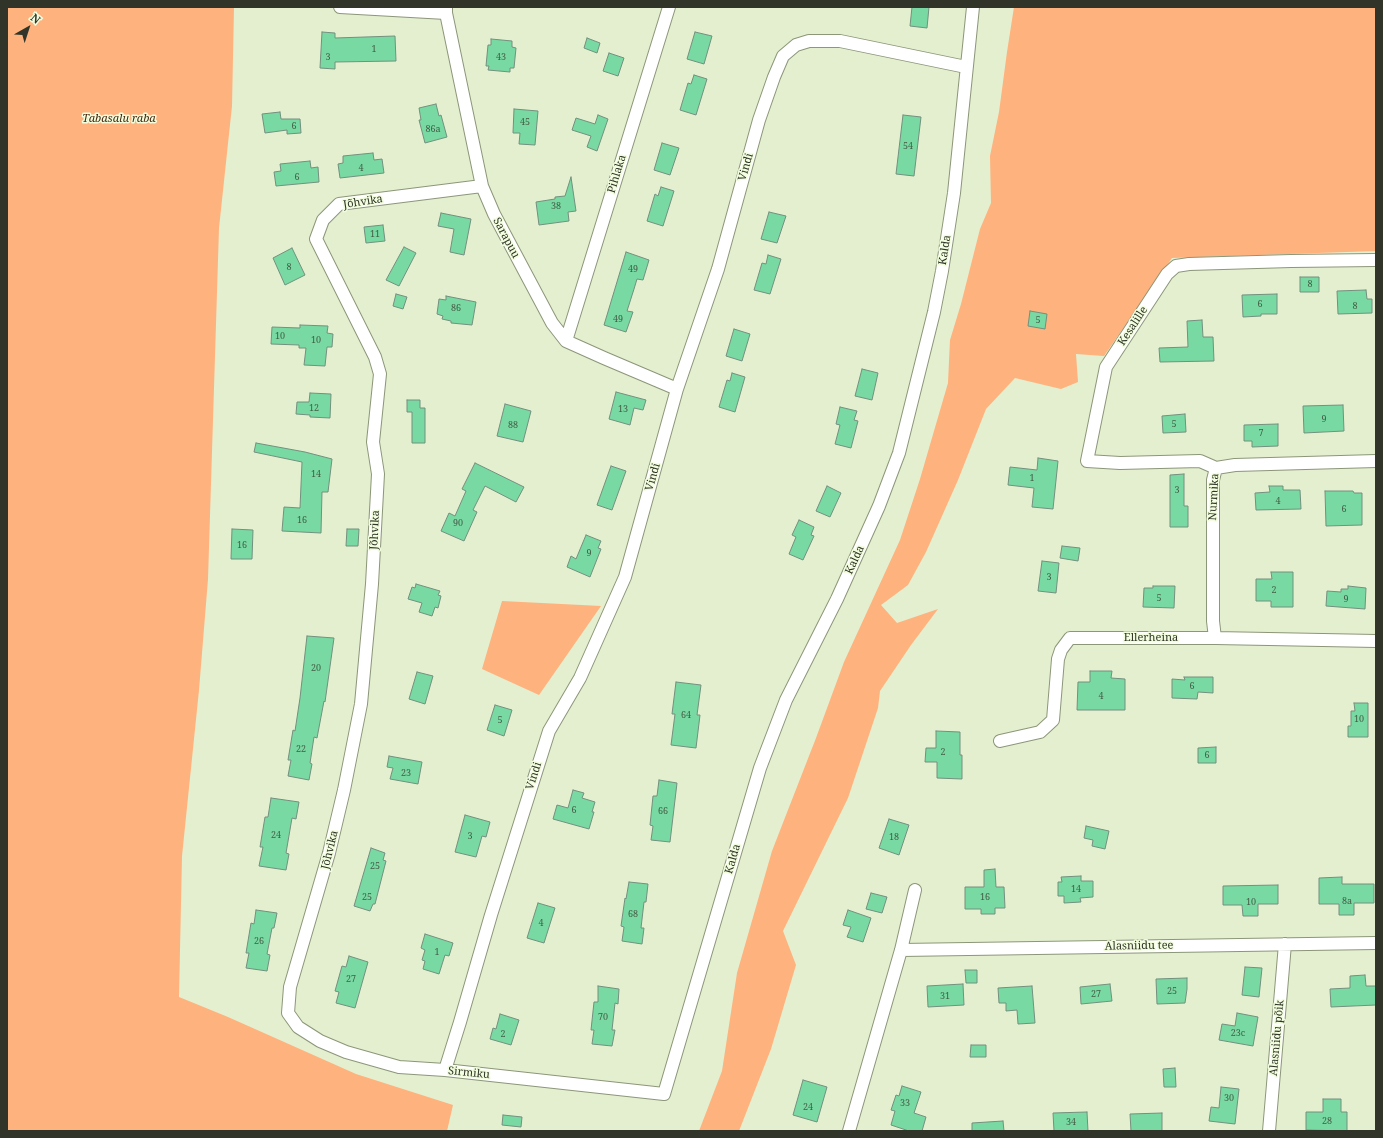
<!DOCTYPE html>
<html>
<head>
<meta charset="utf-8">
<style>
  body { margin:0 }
  #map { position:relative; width:1383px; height:1138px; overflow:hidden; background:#e4efd0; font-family:"Noto Serif",serif }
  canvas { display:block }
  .frame { position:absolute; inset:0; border:8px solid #313529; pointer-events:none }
  .north { position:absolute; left:8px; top:8px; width:40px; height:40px; -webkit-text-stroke:3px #f1fddd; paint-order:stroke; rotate:39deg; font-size:11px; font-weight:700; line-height:16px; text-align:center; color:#313529 }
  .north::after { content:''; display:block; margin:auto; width:14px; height:18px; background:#313529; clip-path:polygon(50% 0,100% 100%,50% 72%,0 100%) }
</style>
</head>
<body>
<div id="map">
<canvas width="1383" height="1138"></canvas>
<div class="frame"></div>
<div class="north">N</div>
</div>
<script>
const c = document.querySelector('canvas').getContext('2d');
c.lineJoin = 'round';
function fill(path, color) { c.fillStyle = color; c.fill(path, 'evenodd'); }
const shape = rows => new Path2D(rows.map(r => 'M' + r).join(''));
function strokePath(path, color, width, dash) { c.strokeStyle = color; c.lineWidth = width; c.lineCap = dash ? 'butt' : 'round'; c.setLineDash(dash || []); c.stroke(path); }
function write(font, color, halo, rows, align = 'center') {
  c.font = font + ' "Noto Serif",serif'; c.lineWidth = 3; c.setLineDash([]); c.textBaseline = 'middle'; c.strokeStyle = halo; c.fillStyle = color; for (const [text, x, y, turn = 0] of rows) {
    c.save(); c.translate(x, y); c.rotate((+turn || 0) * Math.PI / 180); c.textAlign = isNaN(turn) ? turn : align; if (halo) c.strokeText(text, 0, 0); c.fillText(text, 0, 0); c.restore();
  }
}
fill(shape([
  [7,7,234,7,232,106,219,228,208,579,199,690,182,856,179,997,228,1017,356,1074,453,1105,447,1131,7,1131],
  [1014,7,1376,7,1376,251,1172,258,1104,356,1076,354,1078,382,1061,389,1015,378,986,409,958,480,926,552,908,585,881,605,897,623,938,609,911,645,880,691,878,708,848,798,783,931,796,965,771,1049,739,1131,699,1131,722,1071,737,973,772,851,816,738,844,662,900,540,920,479,948,383,950,340,961,304,980,229,991,203,990,156,999,112,1007,52],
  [502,601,601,606,539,695,482,669]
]), '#feb27d');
const building = shape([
  [912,7,929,7,927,28,910,26,912,7],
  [322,32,335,33,335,38,395,36,396,61,335,62,335,69,320,68,322,32],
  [695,32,712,36,704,64,687,59,695,32],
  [587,38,600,43,597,53,584,48,587,38],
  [491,39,512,41,512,47,516,48,514,68,510,68,510,72,488,70,489,66,486,66,488,45,491,45,491,39],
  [609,53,624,58,618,76,603,71,609,53],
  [694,75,707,79,696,115,680,110,688,83,691,84,694,75],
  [436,104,439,116,441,115,447,137,425,143,419,120,421,120,419,108,436,104],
  [514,109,538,111,535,145,519,144,520,133,513,133,514,109],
  [280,112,281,119,300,119,301,133,287,134,287,130,265,133,262,114,280,112],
  [598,115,608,119,597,151,587,147,591,136,572,130,576,118,595,124,598,115],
  [903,115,921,117,914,176,896,174,903,115],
  [662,143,679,148,670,175,654,170,662,143],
  [373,153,374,160,382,159,384,173,340,178,338,164,343,163,343,156,373,153],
  [310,161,311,168,318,167,319,182,276,186,274,172,281,171,280,164,310,161],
  [571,177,576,211,568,212,569,221,539,225,536,202,555,199,555,197,565,196,571,177],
  [661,187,674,191,663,226,647,221,655,194,658,196,661,187],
  [769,212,786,216,777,243,761,239,769,212],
  [441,213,471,219,464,255,450,252,454,229,438,226,441,213],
  [383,225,385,241,366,243,364,227,383,225],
  [404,247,416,253,399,286,386,280,404,247],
  [292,248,305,275,285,285,273,258,292,248],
  [626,252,649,260,643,280,637,279,634,289,627,311,633,312,626,332,604,325,626,252],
  [768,255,781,259,770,294,754,290,762,263,766,264,768,255],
  [1300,277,1319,277,1319,292,1300,292,1300,277],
  [1366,290,1367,299,1372,299,1372,313,1338,314,1337,291,1366,290],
  [396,294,407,297,403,309,393,306,396,294],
  [1277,294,1277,314,1261,314,1261,316,1243,317,1242,295,1277,294],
  [446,296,476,302,472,325,451,323,451,321,442,319,443,316,437,314,439,299,446,300,446,296],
  [1030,311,1047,314,1045,329,1028,326,1030,311],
  [1202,320,1203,337,1213,337,1214,361,1160,362,1159,348,1188,347,1187,321,1202,320],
  [300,325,328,326,327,333,333,334,332,347,327,347,325,366,304,365,306,348,299,348,299,345,271,344,272,327,300,328,300,325],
  [734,329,750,334,742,361,726,356,734,329],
  [862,369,878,373,872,400,855,396,862,369],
  [732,373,745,377,735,412,719,407,727,380,730,381,732,373],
  [616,392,646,400,643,410,634,408,630,425,609,419,616,392],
  [310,393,331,394,330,418,310,417,310,415,296,414,297,402,309,402,310,393],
  [407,400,420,400,420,408,425,408,425,443,412,443,412,412,407,412,407,400],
  [505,404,531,411,523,442,497,436,505,404],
  [1343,405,1344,431,1304,433,1303,406,1343,405],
  [840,407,857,411,854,420,858,421,851,448,835,444,840,425,836,424,840,407],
  [1185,414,1186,432,1163,433,1162,416,1185,414],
  [1278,424,1278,446,1252,447,1252,441,1244,441,1244,425,1278,424],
  [256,443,305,452,332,459,328,492,322,492,321,533,282,531,284,507,300,508,302,462,254,452,256,443],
  [1038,458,1058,461,1053,509,1032,507,1034,488,1008,485,1010,467,1037,470,1038,458],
  [475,463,524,487,516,502,485,486,473,510,477,512,464,541,441,531,449,513,455,516,466,491,462,489,475,463],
  [611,466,626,471,612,510,597,505,611,466],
  [1184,474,1184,506,1188,506,1188,527,1170,527,1170,475,1184,474],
  [827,486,841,493,830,517,816,511,827,486],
  [1269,486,1283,486,1283,490,1300,490,1301,509,1256,510,1255,493,1270,492,1269,486],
  [1325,491,1353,491,1354,493,1362,493,1362,525,1326,526,1325,491],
  [799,520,814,527,811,535,814,536,803,560,789,554,796,537,792,535,799,520],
  [232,529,253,530,252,559,231,559,232,529],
  [347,529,359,529,358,546,346,546,347,529],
  [586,535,601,541,598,548,601,549,590,577,567,567,571,556,576,559,586,535],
  [1062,546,1080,548,1078,561,1060,558,1062,546],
  [1042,561,1059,563,1056,593,1038,591,1042,561],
  [1271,572,1293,572,1293,607,1271,607,1271,601,1256,601,1256,579,1272,579,1271,572],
  [416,584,440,591,438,595,441,596,438,608,435,607,432,616,419,612,422,603,408,599,412,587,415,588,416,584],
  [1153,586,1175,586,1174,608,1143,607,1144,588,1153,588,1153,586],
  [1348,586,1366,588,1365,609,1326,606,1327,591,1341,592,1341,589,1348,589,1348,586],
  [307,636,334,638,325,702,324,701,317,738,314,737,310,763,312,764,309,780,288,776,291,760,288,760,293,730,295,731,300,698,307,636],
  [1090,671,1112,671,1111,678,1125,679,1125,710,1077,710,1078,682,1090,682,1090,671],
  [417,672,433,676,425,704,409,699,417,672],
  [1184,677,1213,677,1213,693,1198,692,1197,699,1172,698,1172,679,1185,680,1184,677],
  [676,682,701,685,697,715,700,715,696,748,671,745,675,714,672,714,676,682],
  [1354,703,1368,703,1368,737,1348,737,1348,726,1351,726,1351,711,1355,711,1354,703],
  [495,705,512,710,504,736,487,730,495,705],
  [936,731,960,732,960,755,962,755,962,779,937,778,937,762,925,762,926,748,936,748,936,731],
  [1216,747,1216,763,1198,763,1198,748,1216,747],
  [389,756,422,762,418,784,390,779,393,768,387,767,389,756],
  [659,780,677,783,670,842,651,840,653,826,650,825,653,796,657,796,659,780],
  [573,790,584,793,582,798,595,802,592,812,594,812,589,829,553,819,557,805,568,808,573,790],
  [271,798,299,802,296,819,292,818,286,853,289,854,286,870,259,866,263,847,260,847,265,817,268,817,271,798],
  [465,815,490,822,486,837,482,836,476,857,455,852,465,815],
  [889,819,909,825,899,855,879,848,889,819],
  [1086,826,1109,831,1105,849,1092,846,1093,840,1084,838,1086,826],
  [371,848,385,853,383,860,386,861,375,904,373,904,370,911,354,906,371,848],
  [995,869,996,887,1004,887,1005,908,995,908,995,914,981,914,981,909,965,909,965,887,984,887,984,870,995,869],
  [1081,876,1081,881,1093,881,1093,897,1080,898,1081,902,1064,903,1064,896,1058,896,1058,882,1062,882,1061,877,1081,876],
  [1342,877,1342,884,1374,884,1374,903,1354,903,1354,915,1339,915,1339,904,1319,904,1319,878,1342,877],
  [629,882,648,884,646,902,644,902,641,928,644,928,642,944,622,941,624,927,621,926,625,898,626,899,629,882],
  [1278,885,1278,904,1258,904,1258,916,1243,916,1242,905,1223,905,1223,886,1278,885],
  [871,893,887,897,882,913,866,909,871,893],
  [538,903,555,908,544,943,527,938,538,903],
  [256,910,277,913,274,928,272,928,267,954,270,955,267,971,246,968,249,953,246,953,251,923,254,924,256,910],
  [848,910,871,918,863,942,847,937,851,927,843,925,848,910],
  [425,934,453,943,449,956,445,955,439,974,423,969,425,961,422,960,425,950,421,948,425,934],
  [349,956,368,962,355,1008,336,1003,339,992,335,991,342,966,346,967,349,956],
  [1245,967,1262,968,1259,997,1242,995,1245,967],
  [965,970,977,970,977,983,966,983,965,970],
  [1365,975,1366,986,1376,986,1376,1005,1331,1007,1330,989,1350,988,1350,976,1365,975],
  [1187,978,1187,989,1185,1003,1157,1004,1156,979,1187,978],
  [963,984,964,1005,928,1007,927,986,963,984],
  [1110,984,1112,1001,1081,1004,1080,987,1110,984],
  [598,986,619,989,618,1004,615,1003,612,1030,615,1030,612,1046,592,1044,594,1030,591,1030,594,1002,598,1002,598,986],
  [1032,986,1035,1023,1018,1024,1017,1010,1006,1011,1006,1003,999,1003,998,988,1032,986],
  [1237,1013,1258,1017,1253,1046,1219,1040,1222,1024,1235,1026,1237,1013],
  [500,1014,519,1020,511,1045,490,1039,493,1028,496,1029,500,1014],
  [971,1045,986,1045,986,1057,970,1057,971,1045],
  [1175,1068,1176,1087,1164,1087,1163,1069,1175,1068],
  [803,1080,827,1087,817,1122,793,1115,803,1080],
  [902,1086,921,1092,914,1113,926,1117,922,1131,909,1131,891,1125,895,1111,891,1110,896,1095,899,1096,902,1086],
  [1221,1087,1239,1089,1235,1124,1209,1121,1211,1107,1219,1108,1221,1087],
  [1323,1099,1341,1099,1341,1112,1347,1112,1347,1131,1306,1130,1306,1112,1323,1112,1323,1099],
  [1087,1112,1088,1131,1054,1131,1053,1113,1087,1112],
  [1162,1113,1162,1131,1131,1131,1130,1114,1162,1113],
  [503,1115,522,1117,521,1127,502,1125,503,1115],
  [1003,1121,1004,1131,972,1131,972,1123,1003,1121]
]);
fill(building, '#78d9a2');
strokePath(building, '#72907d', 1);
const minor = shape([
  [340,7,446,13],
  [446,7,446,13,482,186,494,214,552,323,566,341,604,358,677,389],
  [482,186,339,204,323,220,316,239,375,357,380,374,373,442,378,474,372,584,361,704,344,790,329,853,290,987,288,1013,298,1027,320,1041,346,1052,399,1067,445,1070,664,1094,760,768,786,700,837,599,879,506,899,453,934,312,942,271,954,193,973,7],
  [566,341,669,7],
  [1216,468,1200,461,1120,463,1087,461,1106,367,1167,274,1176,266,1189,264,1291,261,1376,260],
  [1215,638,1213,621,1213,480,1216,468,1235,465,1376,461],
  [1000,741,1040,732,1053,720,1058,659,1061,650,1070,638,1215,638,1376,641],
  [901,950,1376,943],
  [445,1070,460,1022,491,915,549,731,580,678,625,577,677,389,718,269,759,120,774,77,783,56,796,45,809,41,840,41,966,67],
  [849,1131,901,950,915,890],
  [1269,1131,1285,944]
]);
strokePath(minor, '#8c9679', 14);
strokePath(minor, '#fff', 12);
write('9px', '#435e47', null, [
  ["1",374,49],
  ["3",328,57],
  ["43",501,57],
  ["45",525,122],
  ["6",294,126],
  ["86a",433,129],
  ["54",908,146],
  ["4",361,168],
  ["6",297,177],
  ["38",556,206],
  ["11",375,234],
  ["8",289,267],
  ["49",633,269],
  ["8",1310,284],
  ["6",1260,304],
  ["8",1355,306],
  ["86",456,308],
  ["49",618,319],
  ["5",1038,320],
  ["10",280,336],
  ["10",316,340],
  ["12",314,408],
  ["13",623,409],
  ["9",1324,419],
  ["5",1174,424],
  ["88",513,425],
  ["7",1261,433],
  ["14",316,474],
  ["1",1032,478],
  ["3",1177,490],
  ["4",1278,501],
  ["6",1344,509],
  ["16",302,520],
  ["90",458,523],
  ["16",242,545],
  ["9",589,553],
  ["3",1049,577],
  ["2",1274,590],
  ["5",1159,598],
  ["9",1346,599],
  ["20",316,668],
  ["6",1192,686],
  ["4",1101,696],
  ["64",686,715],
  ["10",1359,719],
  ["5",500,720],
  ["22",301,749],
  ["2",943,752],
  ["6",1207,755],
  ["23",406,773],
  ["6",574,810],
  ["66",663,811],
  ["24",276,835],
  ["3",470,836],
  ["18",894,837],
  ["25",375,866],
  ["14",1076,889],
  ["25",367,897],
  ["16",985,897],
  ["8a",1347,901],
  ["10",1251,902],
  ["68",633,914],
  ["4",541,923],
  ["26",259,941],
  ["1",437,952],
  ["27",351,979],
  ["25",1172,991],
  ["27",1096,994],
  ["31",945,996],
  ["70",603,1017],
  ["23c",1238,1033],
  ["2",503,1034],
  ["30",1229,1098],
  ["33",905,1103],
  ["24",808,1107],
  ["28",1327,1121],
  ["34",1071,1122]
]);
write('italic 11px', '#46260d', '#f1fddd', [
  ["Tabasalu raba",119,119]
]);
write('11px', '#313529', '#f1fddd', [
  ["Vindi",746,167,-74],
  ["Pihlaka",617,174,-73],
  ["Jõhvika",363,202,-9],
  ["Sarapuu",506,238,62],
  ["Kalda",945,250,-81],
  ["Kesalille",1133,326,-57],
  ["Vindi",653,477,-74],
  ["Nurmika",1214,497,-87],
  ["Jõhvika",375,530,-87],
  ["Kalda",855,560,-65],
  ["Ellerheina",1151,638],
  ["Vindi",534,776,-72],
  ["Jõhvika",330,850,-76],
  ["Kalda",733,859,-74],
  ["Alasniidu tee",1139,946,-1],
  ["Alasniidu põik",1277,1038,-85],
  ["Sirmiku",469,1073,6]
]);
</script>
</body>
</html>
